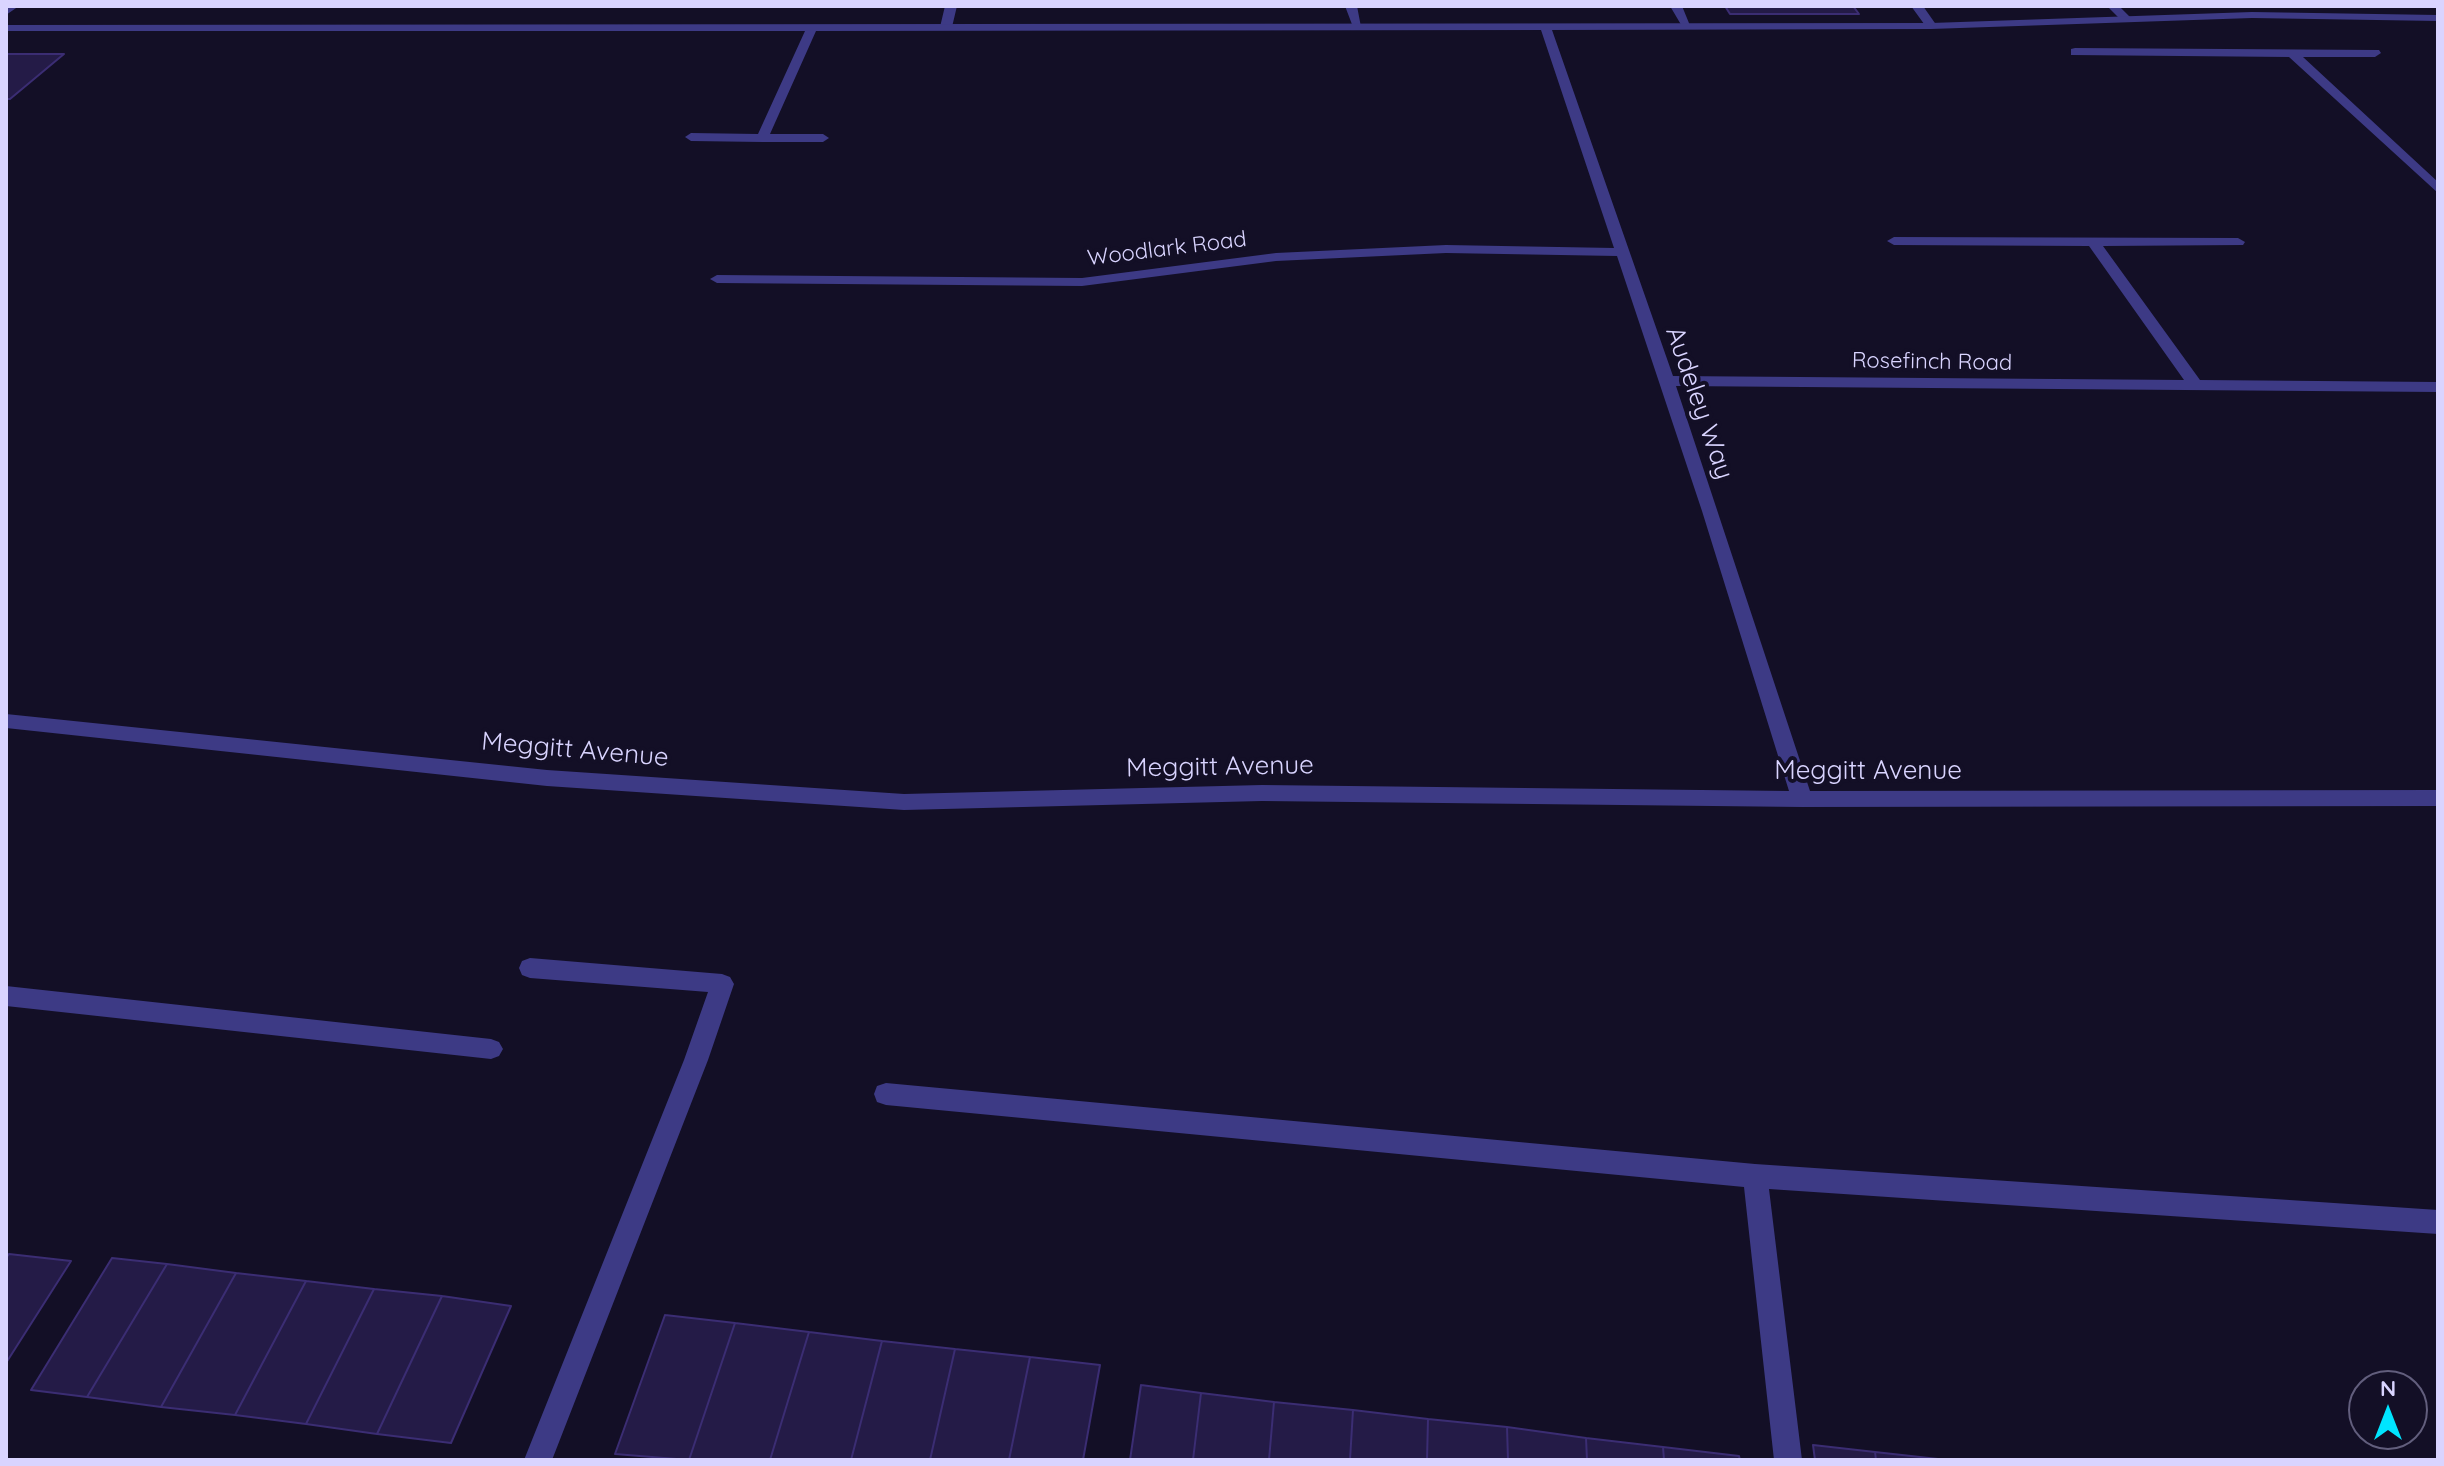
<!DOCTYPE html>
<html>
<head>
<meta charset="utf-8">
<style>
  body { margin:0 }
  #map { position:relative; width:2444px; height:1466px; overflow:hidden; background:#130f26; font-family:Quicksand,sans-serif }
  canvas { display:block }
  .frame { position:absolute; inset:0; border:8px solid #d9d4ff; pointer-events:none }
  .north { position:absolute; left:2348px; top:1370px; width:80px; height:80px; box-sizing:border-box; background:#130f26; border:2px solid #625e7d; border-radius:50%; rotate:0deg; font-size:22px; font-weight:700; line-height:32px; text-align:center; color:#d9d4ff }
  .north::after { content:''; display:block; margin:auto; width:28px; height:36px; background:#00e5ff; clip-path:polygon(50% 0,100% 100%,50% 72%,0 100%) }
</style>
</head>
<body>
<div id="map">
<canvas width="2444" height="1466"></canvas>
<div class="frame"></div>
<div class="north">N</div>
</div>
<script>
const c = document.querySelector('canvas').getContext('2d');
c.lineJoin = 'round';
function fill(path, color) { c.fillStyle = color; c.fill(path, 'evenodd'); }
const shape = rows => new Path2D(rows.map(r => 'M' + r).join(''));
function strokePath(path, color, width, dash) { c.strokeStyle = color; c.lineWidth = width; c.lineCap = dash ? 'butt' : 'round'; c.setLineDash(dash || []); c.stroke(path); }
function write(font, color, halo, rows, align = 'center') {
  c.font = font + ' Quicksand,sans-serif'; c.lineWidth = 8; c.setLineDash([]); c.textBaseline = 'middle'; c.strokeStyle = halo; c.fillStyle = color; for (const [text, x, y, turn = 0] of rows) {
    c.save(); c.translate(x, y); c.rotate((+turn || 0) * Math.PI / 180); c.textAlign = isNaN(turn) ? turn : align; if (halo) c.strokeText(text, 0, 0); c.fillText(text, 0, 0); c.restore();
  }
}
const building = shape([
  [1725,6,1853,6,1859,14,1730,14,1725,6],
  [6,54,64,54,10,99,6,99,6,54],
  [9,1254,71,1261,6,1363,6,1258,9,1254],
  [112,1258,167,1264,87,1397,31,1390,112,1258],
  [167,1264,236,1273,161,1407,87,1397,167,1264],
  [236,1273,306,1281,235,1415,161,1407,236,1273],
  [306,1281,374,1289,306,1424,235,1415,306,1281],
  [374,1289,442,1296,377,1434,306,1424,374,1289],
  [442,1296,511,1306,451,1443,377,1434,442,1296],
  [665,1315,735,1323,689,1460,615,1454,665,1315],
  [735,1323,809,1332,770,1460,689,1460,735,1323],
  [809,1332,882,1341,851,1460,770,1460,809,1332],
  [882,1341,955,1349,930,1460,851,1460,882,1341],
  [955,1349,1030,1357,1009,1460,930,1460,955,1349],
  [1030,1357,1100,1365,1083,1460,1009,1460,1030,1357],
  [1141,1385,1201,1393,1193,1460,1130,1460,1141,1385],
  [1201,1393,1274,1402,1269,1460,1193,1460,1201,1393],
  [1274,1402,1353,1410,1350,1460,1269,1460,1274,1402],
  [1353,1410,1428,1419,1427,1460,1350,1460,1353,1410],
  [1428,1419,1507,1427,1508,1460,1427,1460,1428,1419],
  [1507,1427,1586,1438,1587,1460,1508,1460,1507,1427],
  [1586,1438,1663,1447,1664,1460,1587,1460,1586,1438],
  [1813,1445,1875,1452,1876,1460,1815,1460,1813,1445],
  [1663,1447,1739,1456,1740,1460,1664,1460,1663,1447],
  [1875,1452,1947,1460,1876,1460,1875,1452]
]);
fill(building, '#241b47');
strokePath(building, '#3b2d73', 2);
fill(shape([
  [6,6,19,6,6,15,6,6],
  [945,6,957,6,952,27,946,30,940,27,945,6],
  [1345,6,1357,6,1361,27,1353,27,1345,6],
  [1670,6,1682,6,1691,28,1683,28,1670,6],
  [1911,6,1923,6,1937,26,1935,28,1927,28,1911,6],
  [2107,6,2119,6,2131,18,2121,20,2107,6],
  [530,958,722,974,730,977,734,984,708,1060,552,1460,524,1460,684,1060,708,992,530,978,522,975,519,968,522,961,530,958],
  [6,986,491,1039,499,1042,503,1049,499,1056,491,1059,6,1006,6,986],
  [886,1083,1755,1164,2438,1210,2438,1234,1769,1189,1802,1460,1774,1460,1744,1187,886,1105,877,1102,874,1094,877,1086,886,1083]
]), '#3d3a85');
fill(shape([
  [2252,12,2438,15,2438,21,2252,18,1931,29,1552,30,1673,376,2184,380,2089,246,1894,245,1887,241,1894,237,2238,238,2245,242,2243,245,2103,246,2200,380,2438,382,2438,392,1676,386,1810,791,2438,790,2438,806,1802,807,1262,801,904,810,547,786,6,728,6,714,547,770,904,794,1262,785,1789,791,1702,511,1617,256,1446,253,1276,261,1082,286,717,283,710,279,717,275,1082,278,1276,253,1446,245,1614,248,1541,30,816,31,770,134,823,134,829,138,823,142,762,142,691,141,685,137,691,133,758,134,805,31,6,31,6,25,1931,23,2252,12],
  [2075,48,2379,50,2381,53,2375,57,2303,57,2438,182,2438,193,2289,57,2071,55,2071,49,2075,48]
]), '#3d3a85');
write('22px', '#d9d4ff', '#130f26', [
  ["Woodlark Road",1167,249,-7],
  ["Rosefinch Road",1932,362,1]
]);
write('26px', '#d9d4ff', '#130f26', [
  ["Audeley Way",1699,403,71],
  ["Meggitt Avenue",575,750,5],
  ["Meggitt Avenue",1220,767,-1],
  ["Meggitt Avenue",1868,771]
]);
</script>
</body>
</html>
